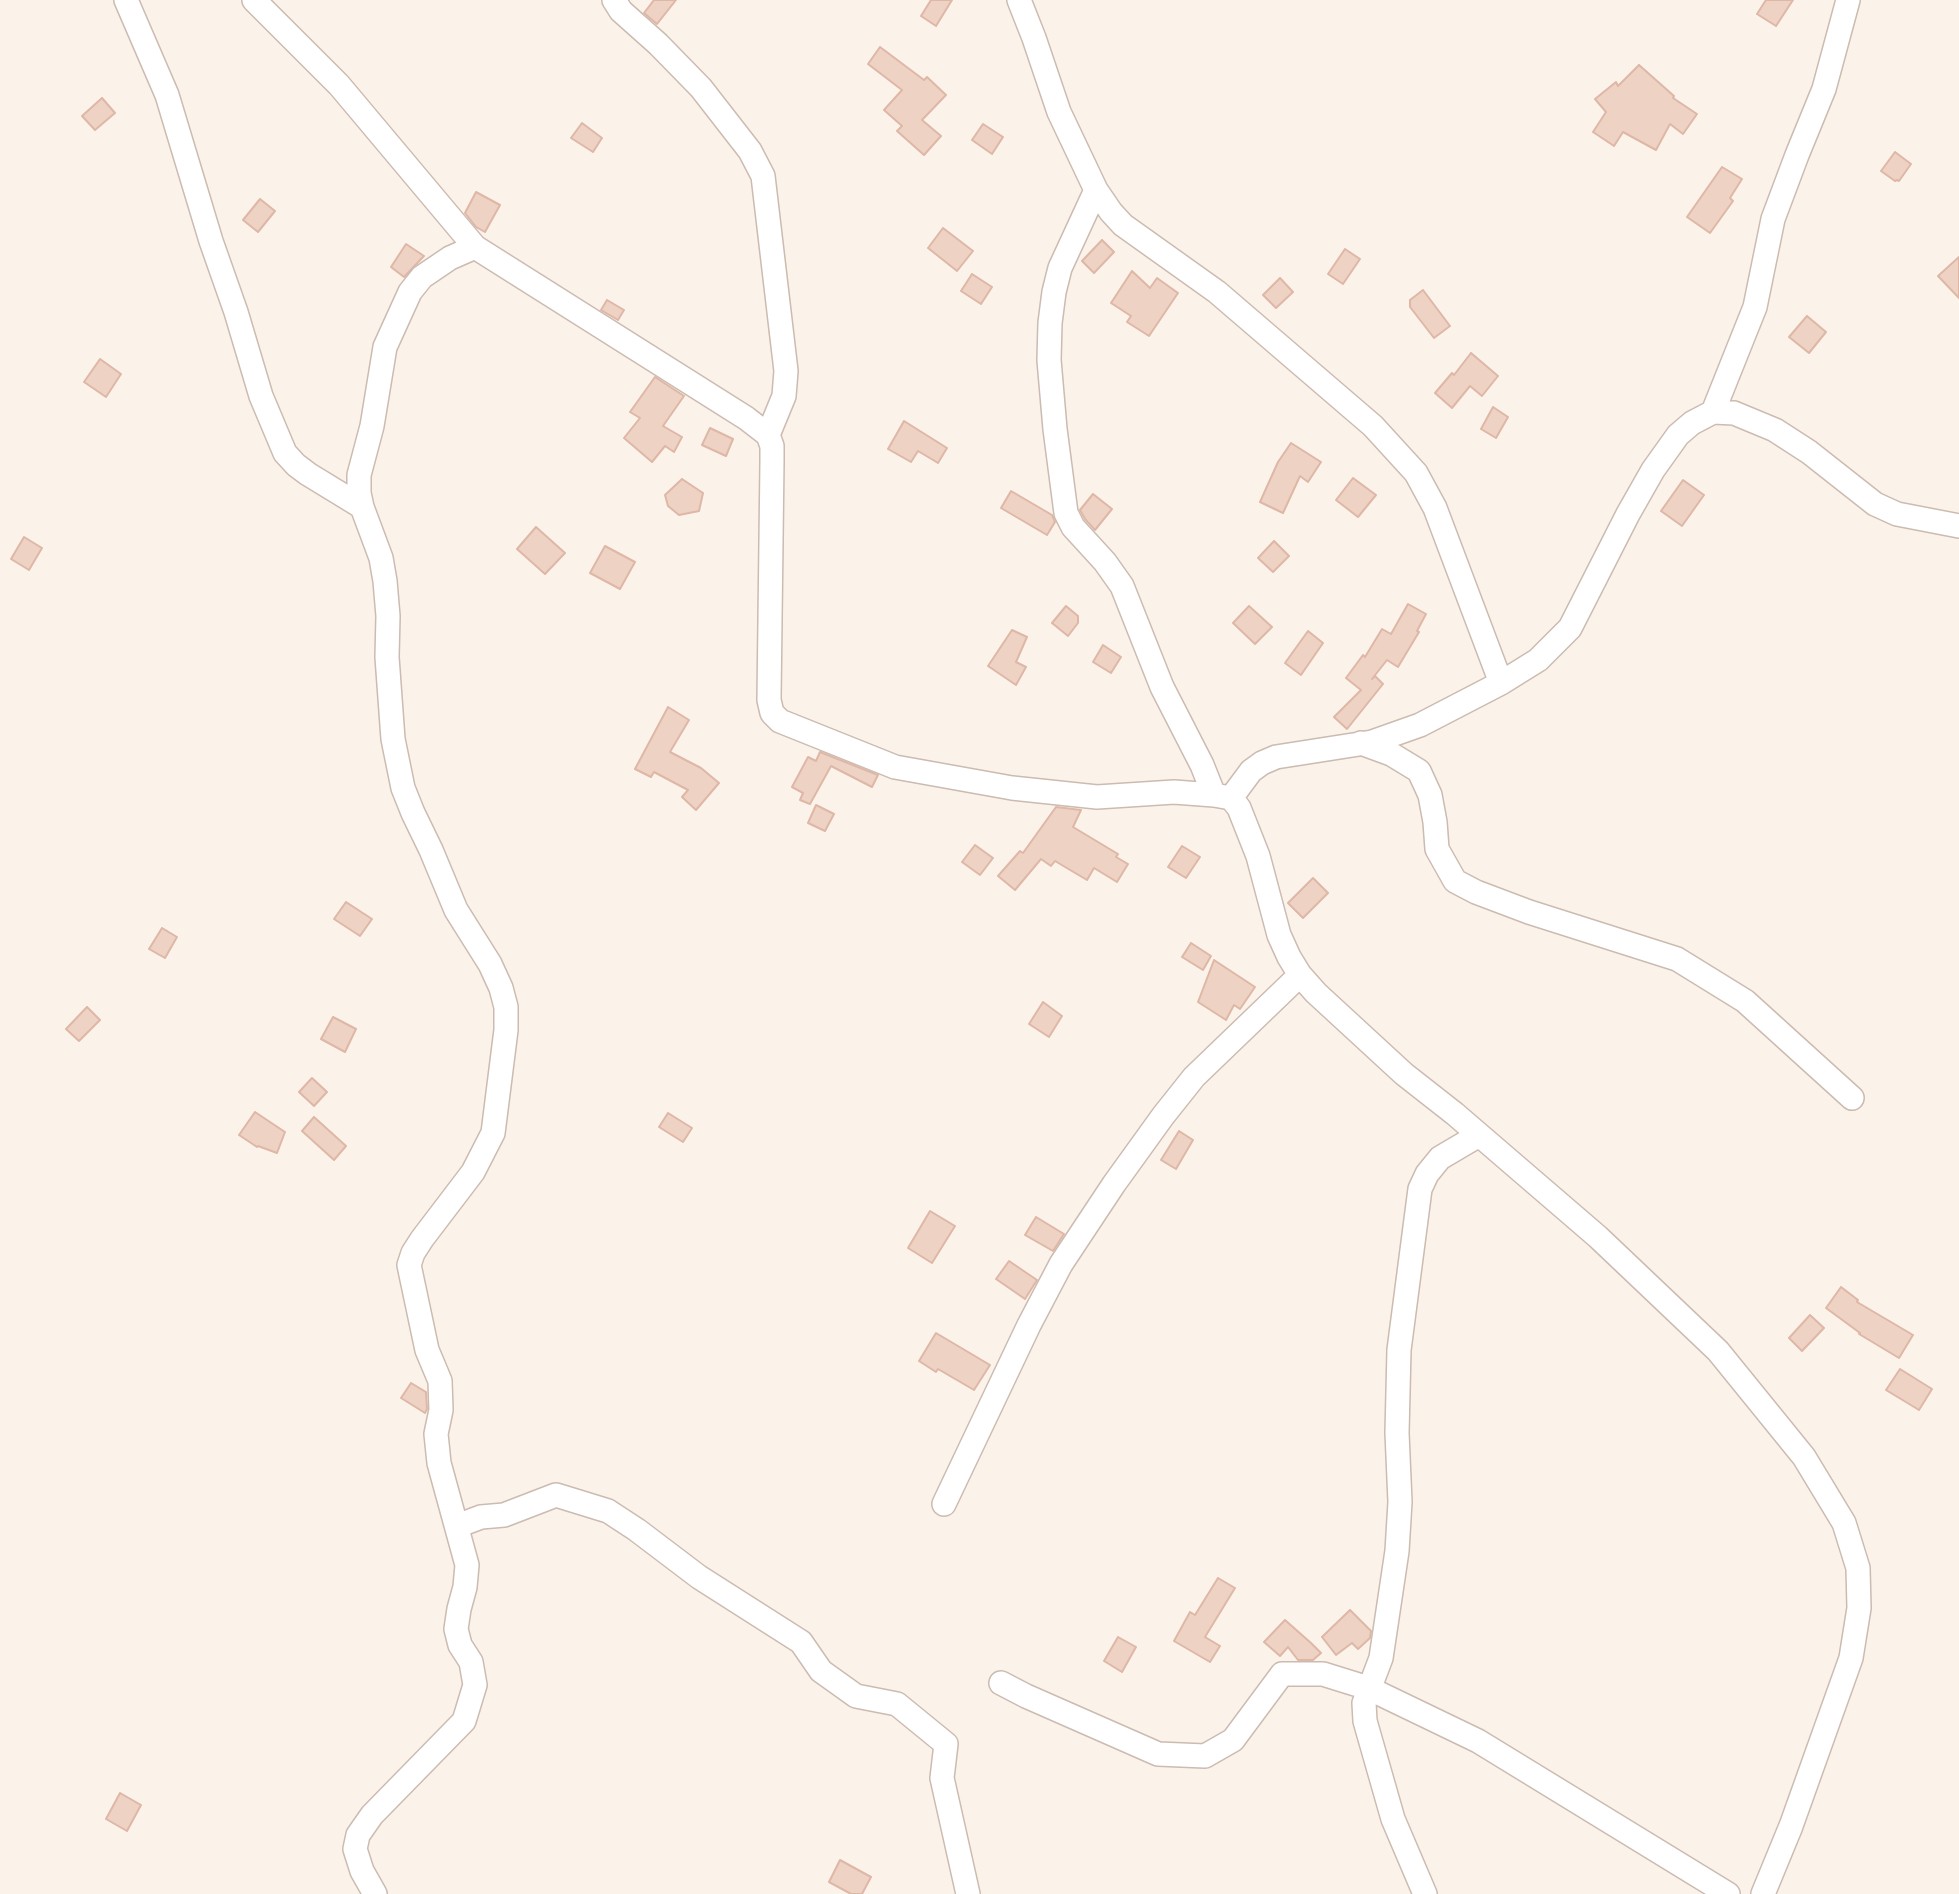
<!DOCTYPE html>
<html>
<head>
<meta charset="utf-8">
<style>
  body { margin:0 }
  canvas { display:block; background:#fbf3ea }
</style>
</head>
<body>
<canvas width="1959" height="1894"></canvas>
<script>
const c = document.querySelector('canvas').getContext('2d');
c.lineJoin = 'round';
function fill(path, color) { c.fillStyle = color; c.fill(path, 'evenodd'); }
const shape = rows => new Path2D(rows.map(r => 'M' + r).join(''));
function strokePath(path, color, width, dash) { c.strokeStyle = color; c.lineWidth = width; c.lineCap = dash ? 'butt' : 'round'; c.setLineDash(dash || []); c.stroke(path); }
const building = shape([
  [654,0,676,0,657,24,644,13,654,0],
  [931,0,952,0,936,26,921,16,931,0],
  [1766,0,1793,0,1776,26,1757,14,1766,0],
  [880,47,924,80,927,77,946,95,922,120,941,136,924,155,897,131,902,126,884,110,902,90,868,64,880,47],
  [1639,65,1674,96,1673,98,1697,114,1683,134,1670,124,1656,150,1623,132,1614,146,1593,132,1606,112,1595,99,1616,82,1618,86,1639,65],
  [102,98,115,113,95,130,82,116,102,98],
  [582,123,602,138,593,152,571,138,582,123],
  [983,124,1003,137,992,154,972,140,983,124],
  [1895,152,1911,164,1899,181,1897,180,1895,181,1881,171,1895,152],
  [1722,167,1742,179,1730,198,1733,201,1710,233,1687,217,1722,167],
  [476,192,500,205,485,232,476,227,465,213,476,192],
  [260,199,275,211,258,232,243,220,260,199],
  [943,228,973,251,957,271,928,248,943,228],
  [1102,240,1114,252,1094,273,1082,261,1102,240],
  [406,244,424,256,404,277,391,267,406,244],
  [1345,249,1360,259,1343,284,1328,274,1345,249],
  [1959,257,1959,298,1938,276,1959,257],
  [1132,271,1150,288,1157,278,1178,293,1149,336,1127,322,1131,316,1111,303,1132,271],
  [972,274,992,287,981,304,961,291,972,274],
  [1280,278,1293,292,1276,308,1263,295,1280,278],
  [1423,290,1450,326,1434,338,1410,307,1410,300,1423,290],
  [607,300,624,310,618,320,601,310,607,300],
  [1807,316,1826,332,1809,353,1789,337,1807,316],
  [1471,353,1498,376,1482,396,1470,386,1452,408,1435,393,1452,373,1454,375,1471,353],
  [100,359,121,374,106,397,84,382,100,359],
  [655,377,684,396,663,426,682,437,674,452,665,446,652,462,624,438,640,418,630,412,655,377],
  [1493,407,1508,417,1496,438,1481,429,1493,407],
  [904,421,947,448,938,463,918,451,911,462,888,449,904,421],
  [710,428,733,439,726,456,702,445,710,428],
  [1291,443,1321,462,1308,482,1300,476,1283,513,1260,502,1278,462,1291,443],
  [1353,478,1376,495,1358,517,1336,500,1353,478],
  [682,479,703,493,699,511,679,515,668,506,665,495,682,479],
  [1683,480,1704,495,1682,526,1661,511,1683,480],
  [1011,491,1052,515,1055,522,1047,535,1001,508,1011,491],
  [1093,494,1112,509,1095,530,1085,519,1080,510,1093,494],
  [536,527,565,553,545,574,517,549,536,527],
  [24,537,42,548,29,570,11,559,24,537],
  [1274,541,1289,556,1273,572,1258,558,1274,541],
  [605,546,635,562,620,589,590,573,605,546],
  [1408,604,1426,614,1417,631,1419,632,1398,667,1387,660,1372,679,1375,676,1383,684,1347,729,1334,717,1361,690,1346,678,1363,655,1365,657,1382,629,1391,634,1408,604],
  [1066,606,1078,616,1078,623,1068,636,1052,623,1066,606],
  [1249,606,1272,627,1255,644,1233,623,1249,606],
  [1012,630,1027,637,1016,662,1026,667,1016,685,988,666,1012,630],
  [1308,631,1323,643,1301,675,1285,663,1308,631],
  [1103,645,1121,657,1111,673,1093,662,1103,645],
  [668,707,689,720,670,752,701,768,719,783,696,810,682,797,688,790,654,772,651,777,635,769,668,707],
  [820,752,878,775,872,787,831,766,810,804,800,800,803,793,792,787,808,757,816,761,820,752],
  [816,805,834,814,825,831,808,823,816,805],
  [1056,807,1081,810,1073,827,1118,854,1116,857,1128,864,1117,882,1094,868,1087,880,1055,861,1051,866,1041,859,1015,890,998,876,1020,851,1023,853,1056,807],
  [975,845,993,858,980,875,962,862,975,845],
  [1182,846,1200,857,1186,878,1168,867,1182,846],
  [1313,878,1328,893,1303,918,1288,903,1313,878],
  [346,902,372,919,360,936,334,919,346,902],
  [162,928,177,937,165,958,149,949,162,928],
  [1191,943,1211,956,1203,970,1182,957,1191,943],
  [1214,960,1255,987,1240,1009,1234,1005,1226,1020,1198,1002,1214,960],
  [1043,1002,1062,1016,1049,1037,1029,1024,1043,1002],
  [87,1007,100,1020,79,1041,66,1029,87,1007],
  [333,1017,356,1029,345,1052,321,1039,333,1017],
  [312,1078,327,1092,314,1106,299,1092,312,1078],
  [255,1112,285,1132,277,1153,258,1146,257,1147,239,1135,255,1112],
  [668,1113,692,1128,683,1142,659,1127,668,1113],
  [314,1117,346,1146,334,1160,302,1131,314,1117],
  [1179,1131,1193,1140,1176,1169,1161,1160,1179,1131],
  [930,1211,955,1226,932,1263,908,1248,930,1211],
  [1036,1217,1064,1234,1053,1251,1025,1235,1036,1217],
  [1009,1261,1037,1280,1025,1299,996,1279,1009,1261],
  [1841,1287,1858,1300,1857,1302,1913,1335,1899,1358,1859,1334,1860,1333,1826,1308,1841,1287],
  [1810,1315,1824,1328,1802,1351,1789,1338,1810,1315],
  [936,1333,990,1365,974,1390,938,1369,936,1372,919,1361,936,1333],
  [1900,1369,1932,1389,1919,1410,1886,1390,1900,1369],
  [411,1383,426,1392,427,1409,425,1413,401,1398,411,1383],
  [1218,1578,1235,1588,1205,1637,1220,1646,1210,1662,1174,1641,1190,1612,1195,1615,1218,1578],
  [1350,1610,1371,1631,1370,1638,1358,1649,1352,1643,1336,1655,1322,1637,1350,1610],
  [1285,1620,1311,1643,1321,1653,1313,1660,1298,1660,1288,1647,1280,1656,1264,1642,1285,1620],
  [1118,1637,1136,1647,1122,1672,1104,1661,1118,1637],
  [120,1793,141,1805,127,1831,106,1819,120,1793],
  [840,1860,871,1877,862,1894,851,1894,829,1882,840,1860]
]);
fill(building, '#eed2c4');
strokePath(building, '#dfb7a6', 2);
const minor = shape([
  [126,0,167,95,211,241,236,312,261,396,285,453,296,465,308,474,362,507],
  [254,0,339,85,475,247,746,418,768,435,772,446,772,461,769,700,772,713,780,721,895,767,1012,788,1097,797,1174,792,1214,795,1231,798,1239,808,1258,856,1279,935,1289,957,1300,975,1316,993,1404,1074,1455,1114,1598,1237,1718,1351,1804,1457,1844,1523,1858,1568,1859,1608,1851,1658,1791,1826,1763,1894],
  [614,0,621,11,658,44,701,88,750,151,763,176,786,371,784,396,768,435],
  [1019,0,1034,38,1059,112,1096,190,1111,212,1123,225,1217,292,1373,426,1416,473,1435,508,1501,683],
  [1096,190,1060,268,1054,292,1050,323,1049,360,1055,429,1066,513,1073,527,1105,562,1122,586,1162,687,1202,765,1214,795],
  [1713,412,1755,307,1773,219,1797,155,1824,89,1848,0],
  [1361,743,1391,754,1419,771,1430,795,1435,822,1437,849,1455,881,1476,892,1529,912,1677,959,1745,1001,1852,1098],
  [1231,798,1251,771,1262,763,1276,757,1372,742,1420,725,1501,683,1538,660,1570,628,1628,514,1653,470,1678,435,1692,423,1713,412,1734,413,1775,430,1809,452,1875,504,1897,514,1959,526],
  [944,1504,1029,1325,1061,1264,1114,1184,1163,1116,1194,1077,1300,975],
  [457,1526,481,1517,504,1515,556,1495,608,1511,637,1530,699,1577,801,1642,821,1671,856,1696,897,1704,946,1744,942,1778,968,1894],
  [1001,1683,1026,1696,1158,1754,1205,1756,1233,1740,1282,1674,1323,1674,1368,1688,1478,1741,1728,1894],
  [375,1894,362,1871,355,1849,358,1835,372,1815,464,1721,475,1685,471,1662,460,1645,456,1629,459,1609,465,1587,467,1565,439,1463,436,1434,441,1410,440,1381,427,1350,409,1265,413,1253,422,1239,473,1172,493,1133,506,1030,506,1007,501,988,490,964,456,910,431,850,413,813,403,788,393,739,387,657,388,616,385,581,381,558,362,507,359,493,359,475,372,426,385,347,410,292,422,277,450,258,475,247],
  [1425,1894,1393,1819,1365,1721,1364,1703,1381,1658,1397,1551,1400,1502,1397,1433,1399,1350,1420,1189,1427,1174,1440,1158,1479,1135]
]);
strokePath(minor, '#ccbbb1', 26);
strokePath(minor, '#fff', 23);
</script>
</body>
</html>
